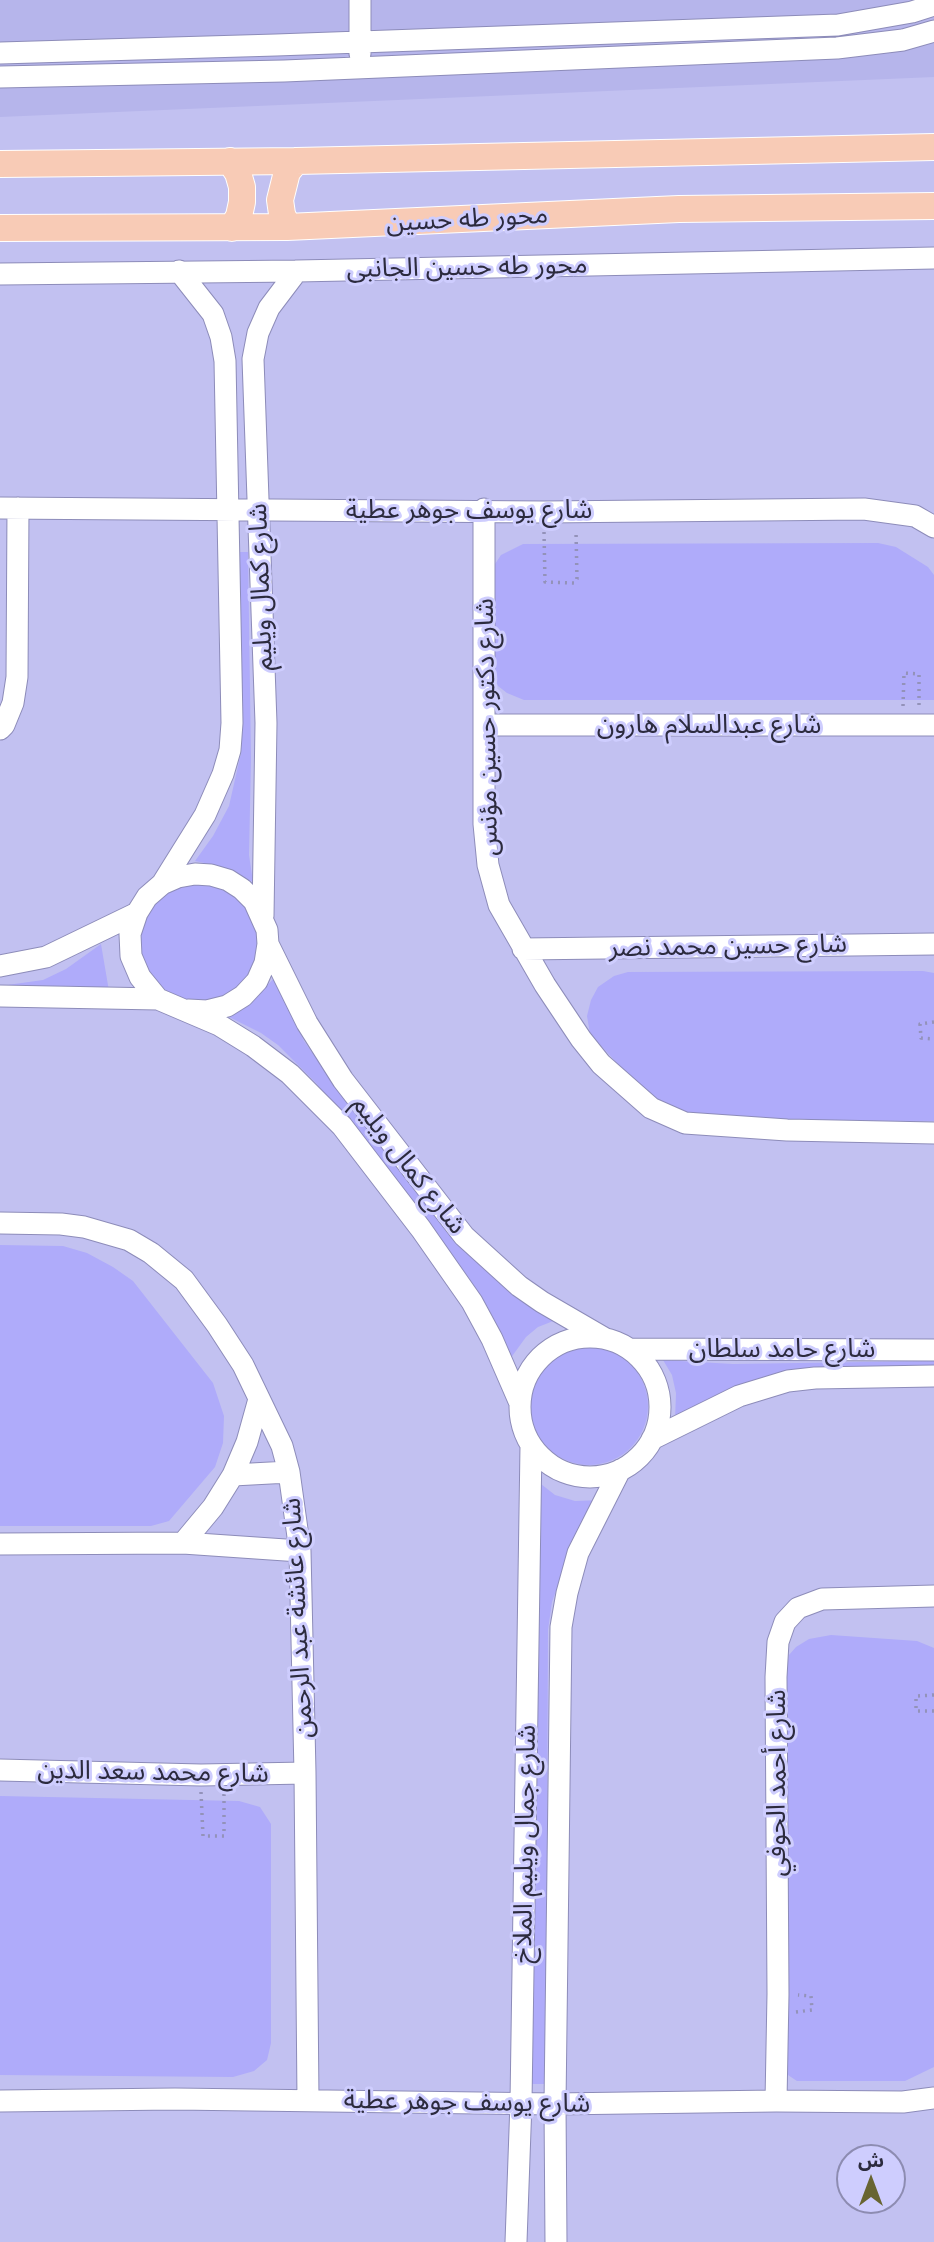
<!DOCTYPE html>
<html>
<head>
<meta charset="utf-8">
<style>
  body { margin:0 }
  #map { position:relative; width:934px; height:2242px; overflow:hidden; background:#c2c1f1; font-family:Mulish,"Noto Sans Arabic",sans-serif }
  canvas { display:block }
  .north { position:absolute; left:836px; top:2144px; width:70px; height:70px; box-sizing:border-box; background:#cecdfe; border:2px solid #8d8cb1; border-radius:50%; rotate:0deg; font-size:19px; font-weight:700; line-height:28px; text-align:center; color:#2c2b3e }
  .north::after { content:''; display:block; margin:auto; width:24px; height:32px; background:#686532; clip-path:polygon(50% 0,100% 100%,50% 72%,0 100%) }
</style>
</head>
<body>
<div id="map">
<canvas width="934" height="2242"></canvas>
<div class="north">ش</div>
</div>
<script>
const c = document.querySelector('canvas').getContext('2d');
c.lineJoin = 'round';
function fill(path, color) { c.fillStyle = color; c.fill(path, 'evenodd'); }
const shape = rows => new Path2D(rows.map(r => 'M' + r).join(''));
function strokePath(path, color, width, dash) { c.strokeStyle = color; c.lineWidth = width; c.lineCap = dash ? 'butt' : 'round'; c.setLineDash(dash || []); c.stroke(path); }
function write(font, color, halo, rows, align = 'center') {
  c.font = font + ' Mulish,"Noto Sans Arabic",sans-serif'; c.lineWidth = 6; c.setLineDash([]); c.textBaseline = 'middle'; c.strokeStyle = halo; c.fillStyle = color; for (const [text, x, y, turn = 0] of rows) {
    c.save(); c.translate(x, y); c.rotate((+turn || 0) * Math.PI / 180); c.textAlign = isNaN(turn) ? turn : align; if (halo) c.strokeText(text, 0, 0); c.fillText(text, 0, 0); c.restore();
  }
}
fill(shape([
  [0,0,934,0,934,77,0,117]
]), '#b6b5eb');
fill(shape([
  [878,543,896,547,928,567,934,575,934,700,524,700,507,693,498,686,493,673,495,564,501,555,523,544],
  [237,552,248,552,251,759,249,855,253,882,219,866,195,861,213,836,229,806,241,753,243,721],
  '141 942a59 59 0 1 1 118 0a59 59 0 1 1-118 0Z',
  [101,944,110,997,0,986,43,980,66,969],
  [923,971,934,973,934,1121,705,1120,685,1116,644,1092,590,1034,587,1016,591,1000,598,987,614,976,628,972],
  [274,978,304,1041,327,1074,462,1246,480,1265,505,1285,561,1318,538,1327,526,1337,510,1359,487,1306,466,1274,316,1083,278,1045,261,1033,225,1015,238,1010,257,997],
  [0,1245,63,1246,87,1253,113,1267,133,1281,213,1383,224,1416,223,1443,215,1467,169,1521,151,1526,0,1526],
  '530 1406a59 59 0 1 1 118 0a59 59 0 1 1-118 0Z',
  [663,1360,733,1364,934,1361,934,1373,824,1372,675,1421,676,1393,672,1375],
  [532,1477,555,1495,575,1501,602,1500,572,1546,552,1602,548,1630,546,2084,529,2084],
  [831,1635,917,1641,934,1648,934,2067,905,2081,797,2081,788,2075,784,2047,787,1667,789,1655,796,1647,809,1639],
  [0,1796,239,1801,260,1807,271,1824,271,2043,267,2060,254,2071,233,2077,0,2075]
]), '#afabfa');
const minor = shape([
  [0,53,276,45,838,25,912,12,934,5],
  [360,54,360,0],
  [0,77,284,71,837,48,903,40,934,31],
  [0,274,297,271,934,258],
  [0,508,544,512,864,509,915,516,934,527],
  [484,509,484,824,488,865,499,905,545,985,581,1039,601,1064,651,1108,685,1123,787,1130,934,1133],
  [485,725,934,725],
  [0,729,4,725,13,703,17,677,18,508],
  [162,884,205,815,223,774,230,750,232,723,225,361,221,337,213,314,179,271],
  [263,916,266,723,253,359,258,333,269,308,297,271],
  [268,944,307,1023,343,1080,464,1236,519,1286,542,1302,604,1338],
  [523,949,934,944],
  [0,966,46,957,137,913],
  [0,996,158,999],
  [188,1010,207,1011,227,1006,243,996,257,981,265,963,268,944,267,930,254,901,242,889,228,880,211,875,195,874,178,877,162,884,147,897,137,913,130,934,131,956,140,977,158,999,219,1025,253,1046,290,1074,342,1126,421,1229,472,1302,492,1339,519,1401],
  [0,1223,61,1224,84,1227,129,1240,151,1253,184,1280,217,1325,243,1365,282,1446,289,1472,300,1551,305,1773,308,2100],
  '520 1407a70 70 0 1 1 140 0a70 70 0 1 1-140 0Z',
  [630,1349,934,1350],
  [652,1439,739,1396,788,1381,815,1378,934,1376],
  [233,1475,289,1472],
  [183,1543,213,1507,233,1475,247,1442,259,1399],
  [0,1544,183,1543,300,1551],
  [0,1770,201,1775,305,1773],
  [0,2101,175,2099,555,2104,776,2101,903,2102,934,2098],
  [776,2101,778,1994,776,1677,778,1642,785,1622,798,1608,822,1599,934,1596],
  [516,2242,521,2102,531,1446],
  [556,2242,555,2104,561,1627,567,1593,578,1553,620,1470]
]);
const major = shape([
  [230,161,238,173,242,187,242,202,239,216,232,228],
  [0,164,296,161,934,147],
  [287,227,282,214,280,200,287,172,296,161],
  [0,228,287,227,679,209,934,206]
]);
strokePath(minor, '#8d8cb9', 23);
strokePath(major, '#fff', 28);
strokePath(shape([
  [544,532,545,582,574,583,577,579,576,531],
  [903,706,904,673,919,674,919,705],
  [934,1022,920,1024,921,1038,934,1039],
  [934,1695,916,1696,916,1711,934,1711],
  [201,1792,203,1836,224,1836,224,1794],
  [796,2012,812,2010,811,1996,798,1995]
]), '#9392b9', 3.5, [2, 5]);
strokePath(minor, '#fff', 21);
strokePath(major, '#f8cbb6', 26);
write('26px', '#2c2b3e', '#cecdfe', [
  ["محور طه حسين",467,219,-3],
  ["محور طه حسين الجانبى",467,267,-1],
  ["شارع يوسف جوهر عطية",469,510],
  ["شارع كمال ويليم",261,587,-92],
  ["شارع عبدالسلام هارون",709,725],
  ["شارع دكتور حسين مؤنس",487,727,-91],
  ["شارع حسين محمد نصر",728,946,-1],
  ["شارع كمال ويليم",409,1165,52],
  ["شارع حامد سلطان",782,1349],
  ["شارع عائشة عبد الرحمن",298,1618,-93],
  ["شارع محمد سعد الدين",153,1772,1],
  ["شارع أحمد الحوفي",777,1783,-90],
  ["شارع جمال ويليم الملاخ",525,1844,-89],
  ["شارع يوسف جوهر عطية",467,2102,1]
]);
</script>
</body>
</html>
